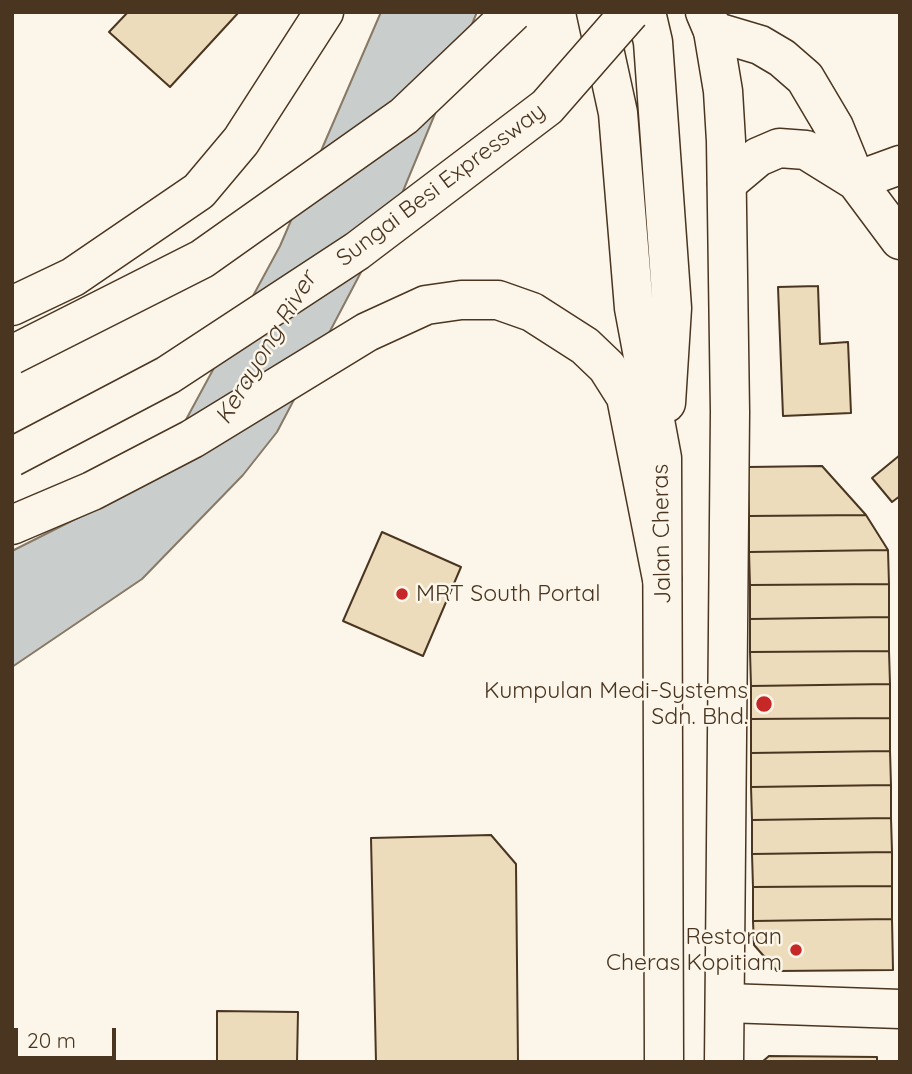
<!DOCTYPE html>
<html>
<head>
<meta charset="utf-8">
<style>
  body { margin:0 }
  #map { position:relative; width:912px; height:1074px; overflow:hidden; background:#fbf6e9; font-family:Quicksand,sans-serif }
  canvas { display:block }
  .frame { position:absolute; inset:0; border:14px solid #4a3520; pointer-events:none }
  .scale { position:absolute; left:14px; top:1028px; width:102px; height:32px; box-sizing:border-box; border:4px solid #4a3520; border-top:0; padding-left:9px; font-size:21px; line-height:24px; white-space:nowrap; color:#4a3520; -webkit-text-stroke:5px #fbf6e9; paint-order:stroke }
</style>
</head>
<body>
<div id="map">
<canvas width="912" height="1074"></canvas>
<div class="frame"></div>
<div class="scale">20 m</div>
</div>
<script>
const c = document.querySelector('canvas').getContext('2d');
c.lineJoin = 'round';
function fill(path, color) { c.fillStyle = color; c.fill(path, 'evenodd'); }
const shape = rows => new Path2D(rows.map(r => 'M' + r).join(''));
function strokePath(path, color, width, dash) { c.strokeStyle = color; c.lineWidth = width; c.lineCap = dash ? 'butt' : 'round'; c.setLineDash(dash || []); c.stroke(path); }
function write(font, color, halo, rows, align = 'center') {
  c.font = font + ' Quicksand,sans-serif'; c.lineWidth = 5; c.setLineDash([]); c.textBaseline = 'middle'; c.strokeStyle = halo; c.fillStyle = color; for (const [text, x, y, turn = 0] of rows) {
    c.save(); c.translate(x, y); c.rotate((+turn || 0) * Math.PI / 180); c.textAlign = isNaN(turn) ? turn : align; if (halo) c.strokeText(text, 0, 0); c.fillText(text, 0, 0); c.restore();
  }
}
const water = shape([
  [381,12,477,12,401,196,277,432,243,475,142,579,12,667,12,551,131,491,182,427,280,246,381,12]
]);
fill(water, '#c9cecd');
strokePath(water, '#887966', 2);
const building = shape([
  [128,12,239,12,170,87,109,32,128,12],
  [818,286,820,344,848,342,851,413,783,416,778,287,818,286],
  [900,455,900,496,892,502,872,478,900,455],
  [822,466,866,515,749,516,748,467,822,466],
  [866,515,888,550,749,552,749,516,866,515],
  [382,532,461,567,423,656,343,621,382,532],
  [888,550,889,584,750,585,749,552,888,550],
  [889,584,889,617,750,619,750,585,889,584],
  [889,617,889,651,750,652,750,619,889,617],
  [889,651,890,684,751,686,750,652,889,651],
  [890,684,890,718,751,719,751,686,890,684],
  [890,718,890,751,751,753,751,719,890,718],
  [890,751,891,785,751,787,751,753,890,751],
  [891,785,891,818,752,820,751,787,891,785],
  [891,818,892,852,752,854,752,820,891,818],
  [491,835,516,864,518,1062,376,1062,371,838,491,835],
  [892,852,892,886,753,887,752,854,892,852],
  [892,886,892,919,753,921,753,887,892,886],
  [892,919,893,970,777,971,754,945,753,921,892,919],
  [217,1011,298,1012,297,1062,217,1062,217,1011],
  [769,1056,877,1057,877,1062,762,1062,769,1056]
]);
fill(building, '#ecdcbc');
strokePath(building, '#4a3520', 2);
const minor = shape([
  [713,31,760,45,782,58,805,78,834,127,856,181,900,240],
  [856,181,900,165],
  [727,183,758,157,779,148,806,150,856,181],
  [726,1003,900,1009]
]);
const major = shape([
  [596,12,618,113,634,308,662,458,664,1062],
  [646,12,653,42,672,308,666,403],
  [705,12,713,31,723,91,726,141,730,412,724,1062]
]);
const highway = shape([
  [12,306,73,277,199,191,241,141,324,12],
  [12,525,92,491,192,439,367,332,426,305,461,300,498,300,532,312,585,346,607,367,626,397,662,579]
]);
strokePath(minor, '#4a3520', 41);
strokePath(major, '#4a3520', 41);
strokePath(highway, '#4a3520', 41);
strokePath(minor, '#fbf6e9', 38);
strokePath(major, '#fbf6e9', 38);
strokePath(highway, '#fbf6e9', 38);
const highwayBridge = shape([
  [12,355,202,259,404,116,513,12],
  [12,457,168,375,357,251,547,107,630,12]
]);
strokePath(highwayBridge, '#4a3520', 41, []);
strokePath(highwayBridge, '#fbf6e9', 38);
for (const [x, y, r, color] of [
  [402,594,7,"#c62828"],
  [764,704,9,"#c62828"],
  [796,950,7,"#c62828"]
]) { const dot = new Path2D(); dot.arc(x, y, r, 0, 2 * Math.PI); c.fillStyle = color; c.fill(dot); strokePath(dot, '#fbf6e9', 2.5); }
write('23px', '#4a3520', '#fbf6e9', [
  ["Sungai Besi Expressway",441,185,-37],
  ["Jalan Cheras",662,534,-91]
]);
write('23px', '#4a3520', '#fbf6e9', [
  ["MRT South Portal",416,594,"left"],
  ["Kumpulan Medi-Systems",748,691],
  ["Sdn. Bhd.",748,717],
  ["Restoran",782,937],
  ["Cheras Kopitiam",782,963]
], 'right');
write('italic 24px', '#4a3520', '#fbf6e9', [
  ["Kerayong River",266,348,-59]
]);
</script>
</body>
</html>
